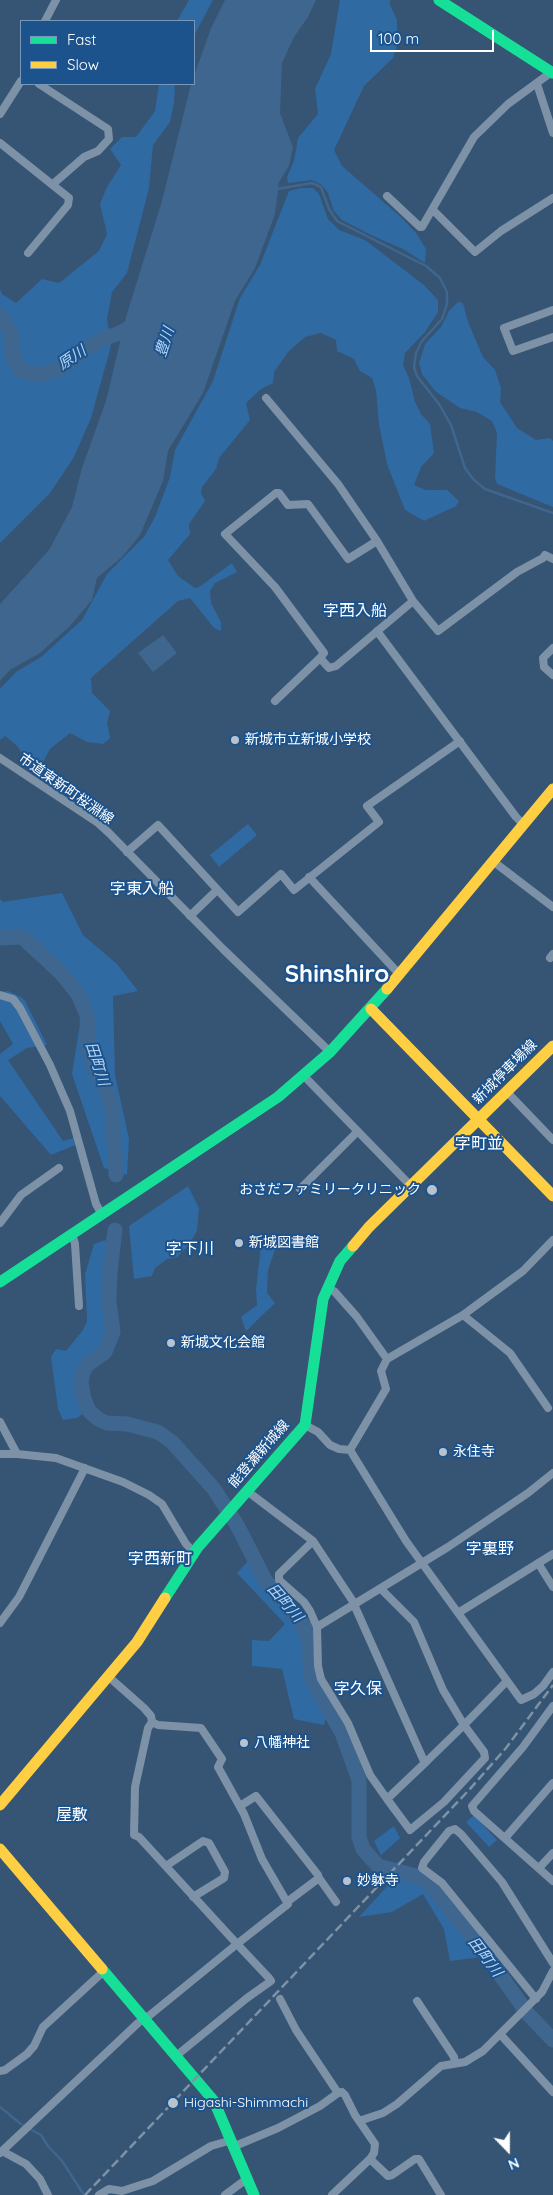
<!DOCTYPE html>
<html>
<head>
<meta charset="utf-8">
<style>
  body { margin:0 }
  #map { position:relative; width:553px; height:2195px; overflow:hidden; background:#365473; font-family:Quicksand,sans-serif }
  canvas { display:block }
  .legend { position:absolute; left:20px; top:20px; width:175px; height:65px; box-sizing:border-box; background:#1c538d; border:1px solid #7798bb; margin:0; padding:6px 9px; list-style:none; font-size:15px; color:#fff }
  .legend li { display:flex; align-items:center; gap:10px; height:25px }
  .legend b { width:25px; border:1px solid #7798bb }
  .north { position:absolute; left:483px; top:2125px; width:50px; height:50px; -webkit-text-stroke:4px #1c538d; paint-order:stroke; rotate:158deg; font-size:14px; font-weight:700; line-height:20px; text-align:center; color:#fff }
  .north::after { content:''; display:block; margin:auto; width:18px; height:22px; background:#fff; clip-path:polygon(50% 0,100% 100%,50% 72%,0 100%) }
  .scale { position:absolute; left:370px; top:30px; width:124px; height:22px; box-sizing:border-box; border:2px solid #fff; border-top:0; padding-left:6px; font-size:15px; line-height:18px; white-space:nowrap; color:#fff; -webkit-text-stroke:4px #1c538d; paint-order:stroke }
</style>
</head>
<body>
<div id="map">
<canvas width="553" height="2195"></canvas>
<ul class="legend">
<li><b style="height:6px;background:#16e098"></b>Fast</li>
<li><b style="height:6px;background:#ffcf43"></b>Slow</li>
</ul>
<div class="north">N</div>
<div class="scale">100 m</div>
</div>
<script>
const c = document.querySelector('canvas').getContext('2d');
c.lineJoin = 'round';
function fill(path, color) { c.fillStyle = color; c.fill(path, 'evenodd'); }
const shape = rows => new Path2D(rows.map(r => 'M' + r).join(''));
function strokePath(path, color, width, dash) { c.strokeStyle = color; c.lineWidth = width; c.lineCap = dash ? 'butt' : 'round'; c.setLineDash(dash || []); c.stroke(path); }
function write(font, color, halo, rows, align = 'center') {
  c.font = font + ' Quicksand,"Noto Sans JP",sans-serif'; c.lineWidth = 4; c.setLineDash([]); c.textBaseline = 'middle'; c.strokeStyle = halo; c.fillStyle = color; for (const [text, x, y, turn = 0] of rows) {
    c.save(); c.translate(x, y); c.rotate((+turn || 0) * Math.PI / 180); c.textAlign = isNaN(turn) ? turn : align; if (halo) c.strokeText(text, 0, 0); c.fillText(text, 0, 0); c.restore();
  }
}
fill(shape([
  [189,0,213,0,194,36,194,21,177,21],
  [340,0,390,0,390,5,397,20,397,45,393,58,364,86,334,150,342,166,402,218,416,233,426,249,425,263,403,249,371,235,342,220,334,211,328,193,322,185,312,180,288,183,287,177,294,161,298,138,318,114,315,89,331,54],
  [159,84,175,84,174,102,170,122,153,145,149,188,127,273,112,292,107,319,111,346,91,418,74,457,50,493,0,543,0,289,2,294,16,303,42,279,59,283,99,251,107,234,100,204,107,187,121,165,110,149,122,137,136,137,155,111],
  [301,188,313,188,319,194,328,219,339,230,365,240,424,285,438,300,438,312,425,332,405,353,403,365,409,378,415,402,421,414,430,424,434,453,421,467,414,485,426,490,447,490,459,501,456,506,424,521,405,510,387,464,379,424,376,390,372,378,360,371,354,359,337,351,336,340,321,333,305,337,288,352,274,372,273,383,261,389,246,403,250,420,219,458,216,469,202,487,201,493,205,501,189,524,190,534,168,560,178,576,195,588,199,587,232,563,237,572,215,583,210,591,211,603,221,622,221,631,214,628,190,598,178,601,91,678,92,693,110,711,107,723,110,738,103,744,87,742,70,733,50,749,40,768,33,766,16,745,5,736,0,740,0,689,16,672,41,657,82,620,107,574,144,537,155,517,170,477,175,450,213,381,240,298,260,265,289,191],
  [458,302,463,303,468,322,483,357,495,370,501,388,500,402,517,428,536,440,550,438,553,441,553,507,497,484,495,477,497,433,492,421,477,412,460,408,435,391,422,374,419,363,425,344,441,327,449,311],
  [248,824,257,835,219,867,210,855],
  [62,893,83,935,117,964,138,991,113,996,115,1075,129,1139,127,1175,104,1168,72,1074,81,1018,68,990,17,941,0,939,0,899,3,902],
  [8,991,21,997,25,1001,47,1045,27,1048,8,1060,63,1141,74,1138,75,1145,51,1155,0,1096,0,1054,13,1044,0,1021,0,992],
  [188,1186,199,1208,197,1231,189,1245,177,1257,167,1259,155,1268,152,1276,134,1279,129,1226],
  [270,1234,276,1247,268,1270,267,1293,275,1303,246,1331,241,1317,257,1305,256,1289,261,1246],
  [105,1240,111,1248,109,1308,112,1332,105,1347,89,1361,81,1372,79,1401,84,1413,77,1418,63,1420,58,1409,51,1357,56,1349,66,1351,83,1330,87,1321,85,1274,94,1244],
  [249,1560,265,1588,293,1616,301,1629,306,1677,312,1694,326,1715,324,1725,294,1719,282,1669,252,1666,252,1640,269,1641,285,1624,237,1573],
  [474,1815,497,1840,489,1847,466,1822],
  [394,1826,400,1838,381,1855,374,1841],
  [400,1879,415,1880,429,1891,482,1957,450,1961,444,1929,423,1894,392,1912,359,1917,391,1882]
]), '#306aa3');
fill(shape([
  [225,0,316,0,308,17,294,37,282,63,280,113,293,147,289,166,279,182,275,214,255,268,235,301,203,393,168,451,163,481,140,535,122,557,97,578,92,600,70,626,40,653,10,670,0,681,0,604,49,550,72,507,82,468,106,401,126,317,162,201,191,84,194,84,194,76,211,28],
  [163,635,177,653,153,672,138,653]
]), '#3f668e');
strokePath(shape([
  [277,189,312,183,321,187,329,209,337,221,426,266,440,278,447,292,447,304,442,319,422,341,416,353,414,367,417,376,439,404,451,425,465,468,473,479,485,489,553,513],
  [0,2107,21,2124,41,2135,48,2146,62,2161,84,2195]
]), '#3f668e', 2.5);
strokePath(shape([
  [0,315,10,331,14,360,21,371,38,375,59,369,85,349,105,338,120,333,141,321],
  [0,938,22,937,61,973,78,994,87,1015,88,1047,95,1069,105,1085,112,1107,116,1175],
  [115,1230,110,1272,109,1302,113,1332,105,1352,88,1364,83,1372,81,1382,84,1399,89,1411,98,1419,107,1423,127,1424,158,1432,172,1442,214,1489,237,1525,265,1580,304,1626,308,1636,312,1680,342,1733,359,1780,359,1837,363,1849,378,1866,416,1876,428,1882,479,1945,528,2014,553,2040]
]), '#3f668e', 15);
strokePath(shape([
  [45,21,56,0],
  [39,84,108,129,109,139,98,151,84,157,53,184],
  [537,84,553,133],
  [0,114,21,81],
  [0,143,69,198,68,205,28,253],
  [387,196,420,227,422,227,474,137,508,104,553,71],
  [433,210,475,252,501,231,553,198],
  [553,310,504,328,513,351,553,337],
  [266,398,338,484,377,541,413,601,336,666,329,668,320,658,324,653,275,587,225,534,276,493,279,493,288,505,308,504,348,559,377,541],
  [413,601,438,631,517,572,543,558,545,555,553,559],
  [377,631,516,817,524,825],
  [553,648,543,658,544,667,553,675],
  [275,701,320,658],
  [0,758,98,823,109,833,224,950,330,1052],
  [127,852,158,825,238,912,281,874,294,890,379,822,367,806,460,741],
  [494,862,553,907],
  [309,877,400,975],
  [190,916,217,890],
  [550,958,553,954],
  [0,995,13,999,20,1008,50,1065,70,1111,96,1204,101,1213],
  [304,1076,411,1186],
  [507,1092,553,1140],
  [300,1189,357,1132],
  [0,1223,21,1195,59,1168],
  [72,1233,75,1244,79,1306],
  [327,1289,334,1291,357,1317,387,1359,463,1315,523,1271,553,1240],
  [463,1315,510,1353,548,1408],
  [0,1422,17,1454,56,1458,123,1482,149,1495,162,1504,186,1544,194,1552],
  [305,1425,318,1432,330,1445,339,1449,350,1450,406,1541,521,1700,534,1694,543,1686,553,1672],
  [350,1450,386,1389,381,1371,387,1359],
  [0,1454,17,1454],
  [247,1491,313,1541,352,1600,423,1759,427,1761,387,1799,410,1830,444,1802,485,1758,484,1752,464,1725,506,1682],
  [313,1541,279,1574,279,1580,304,1602,310,1611,317,1627,448,1547,528,1493,553,1473],
  [538,1563,553,1587],
  [381,1589,414,1622,443,1690,464,1725,427,1761],
  [458,1613,553,1554],
  [0,1623,19,1597,85,1468],
  [317,1627,318,1666,321,1679,348,1723,370,1775,387,1799],
  [109,1677,144,1708,151,1716,152,1722],
  [553,1706,523,1747,472,1806,474,1811,553,1881],
  [240,1806,256,1796,318,1875,319,1878,287,1902],
  [505,1838,553,1783],
  [166,1866,203,1841,209,1843,225,1872,224,1878,193,1897],
  [539,1868,553,1853],
  [319,1878,336,1902],
  [280,1999,296,2030,338,2093,342,2092,345,2095,355,2115,375,2144,374,2153,370,2159,332,2195],
  [536,1999,442,1883,422,1868,424,1862,449,1831,455,1829,461,1834,502,1882,553,1963],
  [417,2001,454,2057,455,2063],
  [500,2034,553,2092],
  [0,2071,5,2070,27,2054,34,2046,43,2027,104,1971],
  [359,2121,383,2113,397,2104,441,2066,465,2062,483,2051,542,1992,553,1971],
  [235,2146,278,2128,320,2106,338,2093],
  [2,2151,26,2164,40,2179,48,2195],
  [0,2153,138,2023,150,2015,237,1944,288,1904,262,1859,244,1814,218,1767,222,1759,201,1728,158,1725,152,1722,148,1728,135,1787,134,1835,139,1837,237,1944,269,1978,271,1981,247,1998,176,2056],
  [370,2159,388,2176,392,2175,415,2159,419,2159,441,2195],
  [99,2195,109,2189,122,2191,153,2181,211,2146,232,2140],
  [225,2195,248,2178]
]), '#7d92a7', 8);
strokePath(shape([
  [439,0,553,73],
  [0,1282,278,1097,330,1052,387,989],
  [165,1598,198,1547,305,1425,323,1299,340,1261,353,1246],
  [102,1969,214,2101,254,2195]
]), '#16e098', 11);
strokePath(shape([
  [387,989,553,789],
  [371,1009,553,1196],
  [353,1246,369,1227,553,1046],
  [0,1805,137,1642,165,1598],
  [0,1849,102,1969]
]), '#ffcf43', 11);
strokePath(shape([
  [85,2195,469,1790,506,1748,553,1685]
]), '#7d92a6', 2.5, [9, 4]);
for (const [x, y, r, color] of [
  [235,740,5,"#b9c3ce"],
  [432,1190,6,"#b9c3ce"],
  [239,1243,5,"#b9c3ce"],
  [171,1343,5,"#b9c3ce"],
  [443,1452,5,"#b9c3ce"],
  [244,1743,5,"#b9c3ce"],
  [347,1881,5,"#b9c3ce"],
  [173,2103,6,"#b9c3ce"]
]) { const dot = new Path2D(); dot.arc(x, y, r, 0, 2 * Math.PI); c.fillStyle = color; c.fill(dot); strokePath(dot, '#1c538d', 2); }
write('14px', '#fff', '#1c538d', [
  ["新城市立新城小学校",245,740],
  ["おさだファミリークリニック",421,1190,"right"],
  ["新城図書館",249,1243],
  ["新城文化会館",181,1343],
  ["永住寺",453,1452],
  ["八幡神社",254,1743],
  ["妙躰寺",357,1881],
  ["Higashi-Shimmachi",184,2103]
], 'left');
write('14px', '#fff', '#1c538d', [
  ["市道東新町桜淵線",66,789,35],
  ["新城停車場線",505,1072,-45],
  ["能登瀬新城線",259,1454,-49]
]);
write('italic 15px', '#b5d5f4', '#1c538d', [
  ["豊川",165,342,-72],
  ["原川",72,358,-34],
  ["田町川",97,1064,72],
  ["田町川",285,1603,49],
  ["田町川",485,1957,53]
]);
write('16px', '#fff', '#1c538d', [
  ["字西入船",355,611],
  ["字東入船",142,889],
  ["字町並",479,1144],
  ["字下川",190,1249],
  ["字裏野",490,1549],
  ["字西新町",160,1559],
  ["字久保",358,1689],
  ["屋敷",72,1815]
]);
write('bold 24px', '#fff', '#1c538d', [
  ["Shinshiro",337,975]
]);
</script>
</body>
</html>
